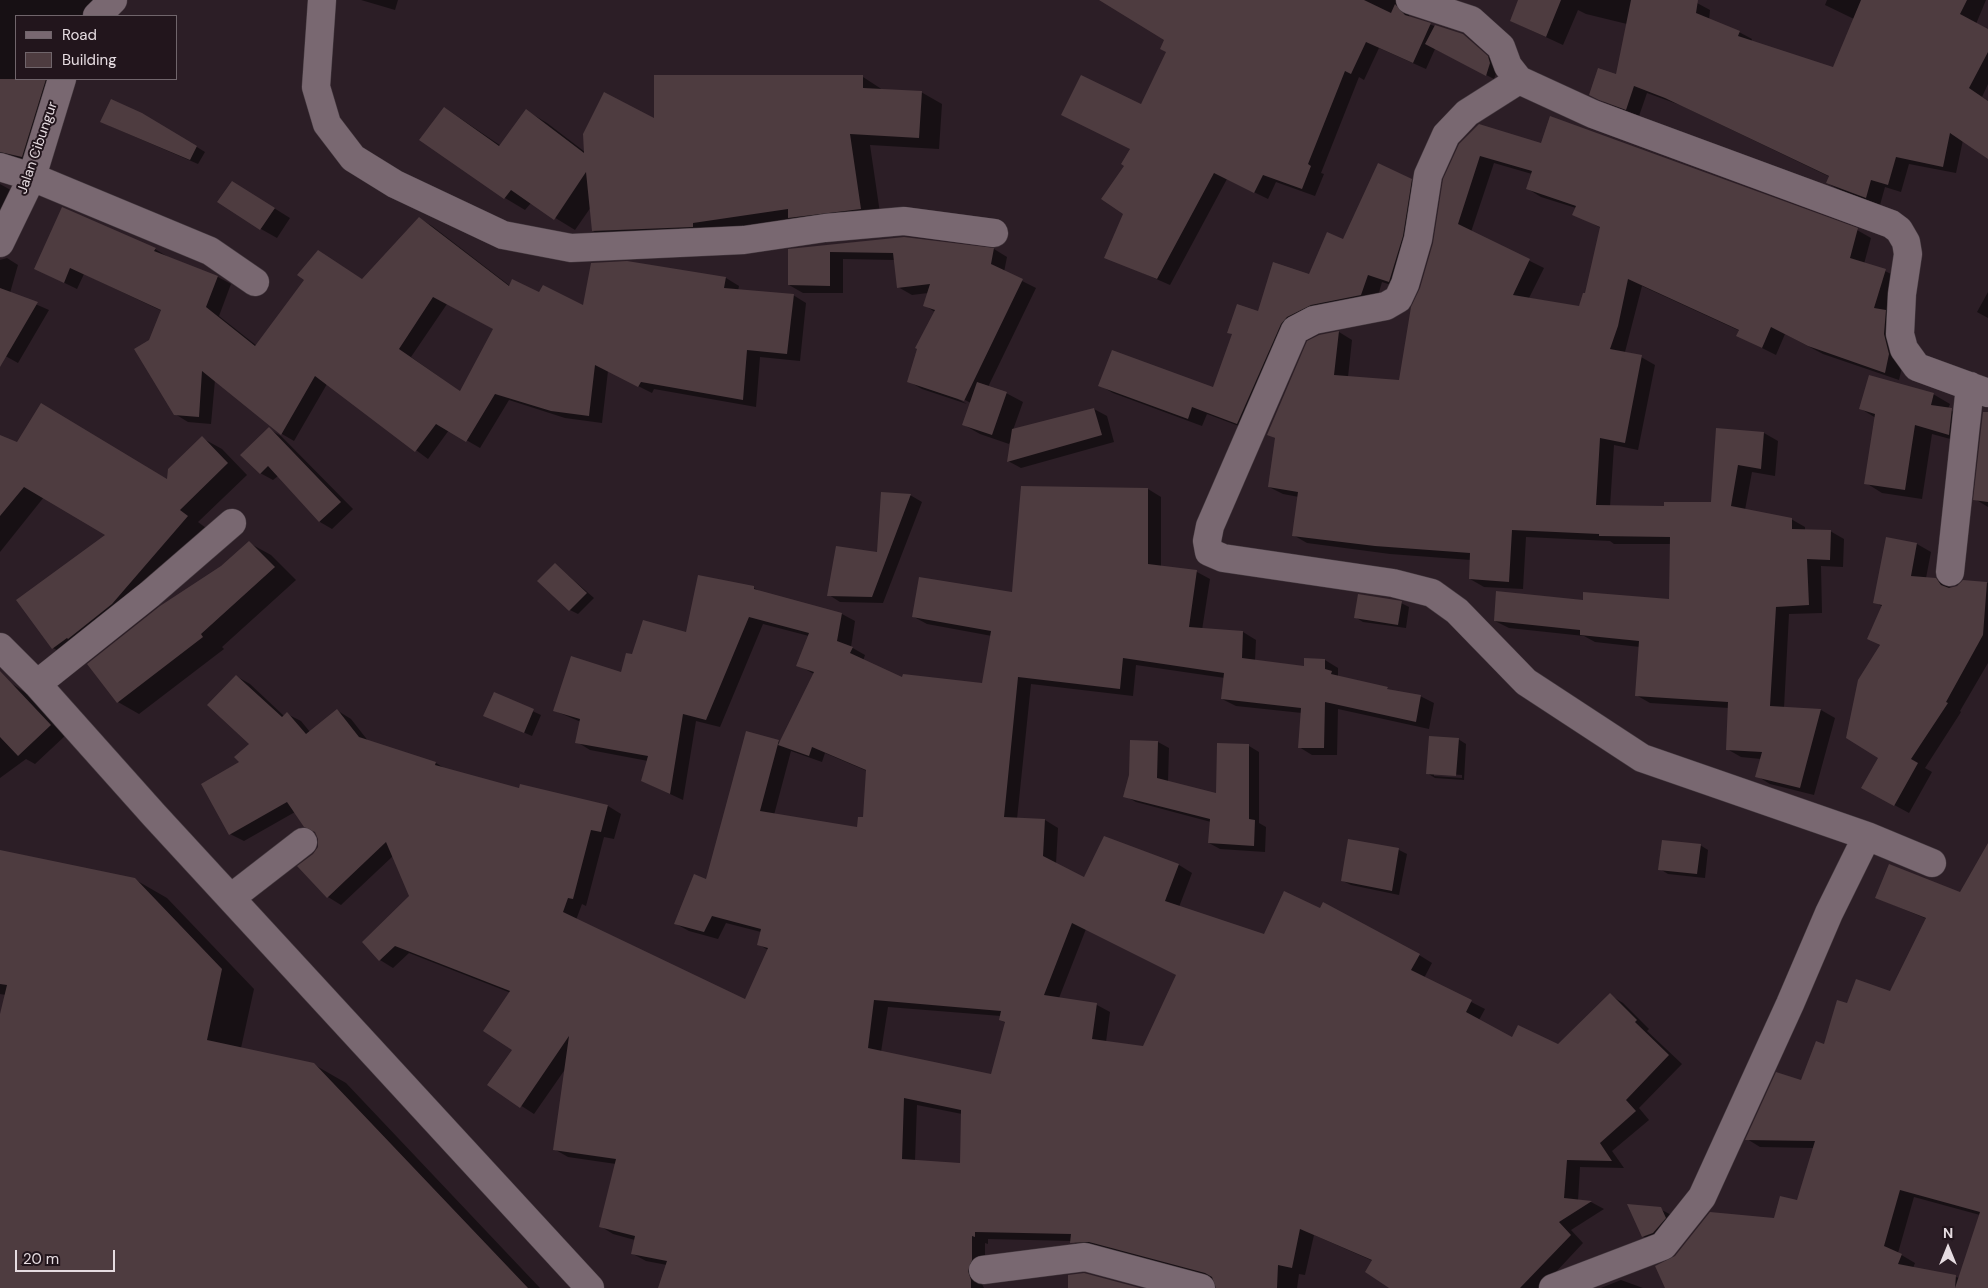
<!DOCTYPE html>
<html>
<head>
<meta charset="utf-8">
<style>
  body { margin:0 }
  #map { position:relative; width:1988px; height:1288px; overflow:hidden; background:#2c1e26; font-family:"DM Sans",sans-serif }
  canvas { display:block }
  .legend { position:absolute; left:15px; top:15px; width:162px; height:65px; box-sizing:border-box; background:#22151c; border:1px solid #70656b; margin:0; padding:6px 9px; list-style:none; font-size:15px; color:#e6dce1 }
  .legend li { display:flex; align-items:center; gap:10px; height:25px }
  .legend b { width:25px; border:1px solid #70656b }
  .north { position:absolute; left:1923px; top:1223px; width:50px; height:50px; -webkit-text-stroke:4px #22151c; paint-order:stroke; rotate:0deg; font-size:14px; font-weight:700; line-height:20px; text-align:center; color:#e6dce1 }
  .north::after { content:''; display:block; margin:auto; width:18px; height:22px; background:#e6dce1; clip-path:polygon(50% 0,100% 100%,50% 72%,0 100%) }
  .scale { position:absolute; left:15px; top:1250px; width:100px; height:22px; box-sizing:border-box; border:2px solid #e6dce1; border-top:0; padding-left:6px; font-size:15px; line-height:18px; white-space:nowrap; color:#e6dce1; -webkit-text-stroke:4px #22151c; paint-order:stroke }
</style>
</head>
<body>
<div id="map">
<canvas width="1988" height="1288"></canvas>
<ul class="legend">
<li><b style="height:6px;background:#796871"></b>Road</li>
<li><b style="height:14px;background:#4e3c40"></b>Building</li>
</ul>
<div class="north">N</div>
<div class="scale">20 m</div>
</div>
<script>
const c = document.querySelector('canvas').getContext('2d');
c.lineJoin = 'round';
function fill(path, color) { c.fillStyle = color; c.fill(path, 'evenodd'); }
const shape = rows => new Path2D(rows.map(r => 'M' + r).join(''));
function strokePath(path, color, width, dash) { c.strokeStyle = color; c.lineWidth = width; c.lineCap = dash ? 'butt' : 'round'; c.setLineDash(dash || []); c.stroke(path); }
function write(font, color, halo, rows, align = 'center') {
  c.font = font + ' "DM Sans",sans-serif'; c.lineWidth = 4; c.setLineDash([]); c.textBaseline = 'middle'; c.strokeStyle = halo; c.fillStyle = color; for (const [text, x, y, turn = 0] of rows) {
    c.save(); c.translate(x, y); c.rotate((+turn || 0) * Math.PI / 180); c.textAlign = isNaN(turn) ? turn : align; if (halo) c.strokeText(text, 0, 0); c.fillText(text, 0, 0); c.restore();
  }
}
fill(shape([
  [0,0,106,0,95,16,16,16,16,79,61,79,34,163,0,164],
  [361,0,398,0,395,10],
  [1121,0,1400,0,1398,7,1408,13,1410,18,1462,35,1495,62,1498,68,1494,79,1435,49,1426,69,1379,48,1364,80,1359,77,1321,173,1324,174,1315,196,1276,182,1268,199,1227,179,1170,285,1106,257,1125,214,1126,165,1141,105,1167,51,1166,40],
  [1520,0,1675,0,1697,3,1710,10,1709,20,1739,32,1752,39,1751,42,1834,69,1854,19,1825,5,1827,0,1986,0,1976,24,1988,30,1988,84,1982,97,1988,101,1988,157,1963,140,1956,173,1909,164,1901,192,1885,187,1880,205,1840,190,1827,183,1830,177,1680,105,1647,93,1639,116,1604,102,1591,94,1617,76,1627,24,1586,14,1578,10,1563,45,1511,21],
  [863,77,883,90,921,92,942,104,939,149,870,145,881,220,613,243,593,231,591,207,575,230,531,203,525,210,505,198,421,140,445,108,501,146,527,111,547,123,585,152,655,120],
  [143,114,205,152,198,164,110,126],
  [1460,145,1857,230,1871,238,1864,264,1885,271,1899,278,1903,363,1899,380,1823,354,1785,334,1776,355,1738,336,1740,331,1642,286,1625,352,1641,357,1655,365,1638,450,1614,445,1610,507,1665,508,1712,503,1717,430,1764,433,1778,441,1775,476,1752,472,1745,510,1791,519,1805,527,1805,531,1830,531,1844,539,1843,567,1821,566,1822,613,1789,614,1784,708,1821,710,1835,718,1814,795,1770,784,1757,776,1761,759,1741,757,1727,749,1729,708,1650,703,1636,695,1640,647,1595,642,1584,636,1509,628,1495,621,1584,601,1670,600,1671,544,1614,544,1610,541,1526,537,1523,589,1484,587,1470,579,1471,560,1390,554,1307,543,1293,535,1299,497,1283,494,1269,487,1276,439,1268,434,1339,332,1352,340,1348,377,1400,382,1421,289],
  [1494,163,1532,174,1528,189,1541,197,1576,208,1573,214,1601,228,1586,295,1580,307,1529,298,1544,268,1471,232],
  [1411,180,1426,188,1403,289,1382,282,1376,303,1302,324,1252,431,1207,414,1202,426,1113,393,1099,385,1213,389,1234,335,1229,332,1310,275],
  [0,184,16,193,0,241],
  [248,192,290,218,277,238,261,229],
  [419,218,432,226,510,286,584,306,726,278,739,286,738,291,793,295,806,303,800,361,760,357,756,407,654,389,652,393,608,371,602,423,565,418,509,400,480,448,449,430,428,459,327,384,294,441,282,434,215,380,211,424,188,422,175,414,150,341,162,311,84,274,77,289,36,269,155,249,168,257,218,277,231,284,219,316,257,346,306,280,318,251,363,280],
  [447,304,494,329,461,392,411,357],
  [904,238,994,249,1007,257,1004,272,1036,288,988,387,1006,393,1023,402,1013,430,1094,409,1107,416,1114,442,1021,468,1008,461,1011,439,1009,444,980,434,964,425,971,403,959,397,958,399,967,404,922,389,908,381,935,312,924,305,928,293,912,295,898,287,895,260,843,259,843,293,803,293,789,285,789,250],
  [7,258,18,265,10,293,49,310,18,363,0,353,0,260],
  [1988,292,1988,318,1977,312],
  [1933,394,1950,404,1948,409,1968,419,1965,443,1932,434,1922,499,1882,493,1866,483,1876,418,1861,409],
  [1988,416,1988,507,1975,499],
  [269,429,281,436,353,509,332,529,320,522,278,476,273,480,260,473],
  [0,437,18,444,168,480,202,438,222,449,247,475,198,522,206,528,73,659,53,648,107,535,44,497,0,552],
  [1148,489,1161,497,1161,567,1197,572,1210,579,1202,630,1243,632,1256,640,1255,661,1305,667,1305,660,1325,660,1338,668,1338,676,1392,691,1420,696,1434,703,1429,729,1338,709,1337,755,1312,755,1299,747,1302,713,1236,706,1222,699,1225,678,1136,665,1133,696,1031,684,1017,819,1045,820,1058,828,1056,864,1084,878,1104,837,1179,865,1192,873,1179,907,1264,936,1419,955,1432,963,1424,978,1485,1009,1479,1020,1513,1039,1559,1045,1610,995,1623,1003,1649,1029,1647,1031,1682,1064,1639,1108,1649,1120,1612,1151,1624,1168,1580,1167,1578,1201,1591,1202,1604,1209,1571,1230,1583,1243,1541,1288,1392,1288,1373,1261,1314,1235,1305,1275,1299,1274,1297,1288,1217,1288,1214,1279,1103,1249,1085,1250,1072,1241,988,1239,988,1244,985,1243,985,1268,980,1280,984,1288,659,1288,667,1265,646,1261,633,1254,635,1240,613,1234,600,1226,616,1164,568,1157,554,1149,566,1068,534,1114,489,1085,514,1050,511,993,409,953,393,968,380,960,410,897,393,856,341,905,328,897,314,855,319,848,320,839,317,833,295,812,244,841,230,834,241,763,251,744,236,676,250,684,284,716,287,714,301,721,310,732,338,711,351,719,369,742,436,763,447,770,520,789,608,806,621,814,614,839,604,837,586,906,582,904,576,920,745,1000,768,950,758,944,761,932,726,923,718,939,689,931,676,924,707,880,778,741,781,743,814,674,798,665,809,636,763,624,720,727,696,721,683,800,642,781,648,761,590,750,577,742,581,722,555,711,622,673,633,656,687,634,754,588,763,593,842,614,855,621,851,647,865,655,863,661,903,679,983,684,992,636,927,624,914,617,1013,593],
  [791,751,822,762,825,753,867,771,864,819,858,829,774,815],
  [1086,929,1177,975,1144,1047,1106,1042,1110,1012,1097,1005,1059,998],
  [888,1007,1001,1016,1000,1020,1006,1023,992,1075,881,1052],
  [917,1105,962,1114,961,1164,915,1161],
  [910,495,922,502,883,603,840,602,829,595,878,554],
  [1887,538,1917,544,1931,552,1926,578,1935,579,1951,588,1957,587,1964,581,1988,583,1988,663,1960,711,1961,712,1925,768,1932,772,1909,813,1863,788,1880,758,1881,646,1869,639,1883,607,1875,602],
  [249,543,271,555,296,580,222,647,224,649,139,714,118,702,222,567],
  [555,564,594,598,578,614,570,610],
  [1401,603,1409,607,1406,628,1363,622,1355,617],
  [0,676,29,695,66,735,35,764,26,759,0,778],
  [495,694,541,715,532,736,493,719],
  [1458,739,1466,744,1464,780,1435,778,1427,773],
  [1434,773,1462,775,1462,778,1434,776],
  [1131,741,1158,742,1169,748,1168,782,1217,795,1249,746,1259,752,1259,823,1266,827,1265,852,1220,849,1209,843,1211,822,1136,802,1125,796,1130,775],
  [1349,840,1399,850,1407,854,1399,895,1351,885,1343,881],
  [1700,845,1708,850,1705,878,1668,874,1660,869],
  [1988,846,1988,1288,1666,1288,1775,1220,1798,1202,1814,1148,1760,1147,1747,1139,1802,1082,1848,1005,1891,992,1927,919,1877,898,1961,894],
  [1914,1197,1980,1215,1960,1278,1913,1268,1915,1263,1898,1253],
  [0,851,134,879,167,898,254,989,241,1048,313,1064,346,1083,540,1288,0,1288,0,1019,6,995,0,994],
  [1660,1209,1677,1218,1659,1246,1643,1236],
  [1621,1280,1643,1288,1601,1288]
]), '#0007');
fill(shape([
  [1099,0,1364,0,1391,13,1395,4,1405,15,1431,23,1413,63,1366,42,1351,74,1345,71,1308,164,1311,166,1302,189,1263,175,1254,193,1214,173,1157,279,1104,258,1123,214,1101,199,1124,166,1121,164,1130,149,1061,115,1081,75,1141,104,1166,52,1160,49,1164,40],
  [1518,0,1561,0,1546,37,1510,21],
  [1631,0,1698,0,1696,13,1740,31,1738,36,1833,67,1861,0,1967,0,1960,14,1988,29,1988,52,1969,88,1988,101,1988,159,1950,133,1943,167,1896,157,1888,185,1871,180,1866,198,1826,183,1829,176,1665,98,1634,86,1626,110,1599,100,1589,95,1598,68,1616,74],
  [1435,25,1463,34,1488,56,1490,63,1486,76,1425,44],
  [654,75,863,75,863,88,922,91,919,138,850,134,861,209,788,218,788,209,693,223,693,227,592,231,586,172,554,220,511,190,504,199,419,140,444,107,499,146,526,109,584,153,583,134,604,92,654,118],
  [0,79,46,79,22,157,0,152],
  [111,99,142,113,197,146,190,160,100,122],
  [1550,116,1858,228,1850,258,1886,269,1874,308,1886,310,1884,334,1889,354,1885,373,1808,346,1771,327,1762,348,1736,336,1739,330,1628,279,1618,326,1610,349,1642,355,1625,443,1600,438,1596,505,1664,506,1664,502,1711,502,1716,428,1764,432,1761,469,1738,465,1731,506,1792,518,1792,529,1831,530,1830,560,1807,559,1809,605,1776,607,1770,706,1821,709,1800,788,1755,777,1762,752,1726,750,1728,702,1635,696,1639,641,1580,635,1580,630,1494,621,1496,591,1583,600,1583,592,1669,599,1670,537,1599,536,1599,534,1512,530,1509,582,1469,579,1470,553,1375,546,1292,536,1298,492,1268,487,1275,438,1267,435,1307,341,1319,335,1339,331,1334,375,1399,380,1411,307,1420,288,1433,243,1443,179,1459,144,1479,124,1541,143],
  [1480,156,1532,171,1526,189,1576,206,1572,215,1600,227,1585,293,1583,293,1579,306,1513,295,1530,259,1458,224],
  [1378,163,1412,179,1403,236,1389,282,1368,275,1361,295,1311,305,1287,317,1281,324,1237,424,1192,407,1188,419,1098,386,1112,350,1213,387,1232,334,1227,333,1237,304,1258,311,1273,262,1309,274,1327,232,1343,239],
  [232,181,275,208,260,230,217,202],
  [62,207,156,248,154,251,218,276,206,307,255,346,304,280,297,275,318,250,362,279,419,217,509,286,512,279,539,292,543,285,583,305,591,263,627,261,726,277,724,288,794,294,787,354,747,350,743,400,641,382,638,387,595,365,589,416,551,411,495,394,466,442,436,424,415,452,315,376,281,435,202,371,199,417,174,415,134,349,149,340,161,310,70,268,64,283,34,269],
  [433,297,493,329,460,391,399,349],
  [904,237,994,248,991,264,1023,279,964,401,907,382,917,349,915,348,935,310,923,306,930,284,897,288,893,253,830,252,830,286,788,285,788,249],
  [0,288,38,302,0,367],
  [1869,375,1934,393,1931,405,1952,408,1949,435,1915,425,1905,490,1864,484,1875,414,1859,409],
  [977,382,1007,392,992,435,962,425],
  [41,403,167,479,168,469,202,436,228,463,180,510,188,516,112,604,68,639,67,638,52,649,16,600,105,535,24,487,0,516,0,435,17,442],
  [1094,408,1102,435,1007,462,1012,429],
  [1983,412,1988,412,1988,502,1973,500],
  [269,427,341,502,319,522,268,466,260,474,240,455],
  [1021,486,1148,488,1148,564,1197,570,1189,627,1243,631,1242,658,1304,666,1304,658,1325,659,1325,669,1332,671,1331,674,1388,687,1387,689,1421,695,1416,722,1325,702,1324,748,1298,748,1301,708,1221,699,1224,673,1123,658,1120,689,1018,677,1004,817,1045,819,1043,856,1084,877,1104,836,1179,864,1165,901,1264,934,1284,891,1320,908,1323,902,1420,954,1411,970,1472,1000,1466,1012,1512,1037,1518,1025,1558,1044,1610,993,1637,1020,1635,1022,1669,1055,1626,1100,1636,1111,1600,1143,1612,1161,1567,1160,1564,1198,1592,1201,1559,1222,1571,1235,1520,1288,1389,1288,1365,1272,1372,1260,1300,1229,1292,1268,1278,1265,1277,1288,1216,1288,1212,1277,1205,1273,1089,1242,1070,1243,1071,1234,975,1232,975,1237,972,1236,972,1260,968,1271,971,1280,971,1288,658,1288,667,1261,631,1254,635,1236,599,1227,616,1159,553,1150,569,1036,520,1108,487,1085,512,1050,483,1031,510,991,395,946,379,961,362,942,409,896,386,842,327,898,297,866,313,854,318,847,318,839,315,832,304,827,287,802,229,835,201,784,239,762,234,757,249,744,207,705,236,675,282,717,287,712,306,734,337,709,359,737,436,762,435,765,519,788,520,784,608,805,601,832,591,830,573,899,568,898,563,912,745,999,768,948,757,945,761,929,712,916,704,932,674,924,694,874,706,879,746,731,779,740,760,811,857,827,858,817,863,817,866,770,812,747,809,756,778,745,814,672,796,666,809,633,749,617,706,720,683,714,670,794,641,781,648,756,575,743,580,719,553,711,571,656,621,672,626,653,632,654,643,620,686,632,698,575,754,586,754,589,842,613,837,641,853,647,850,653,902,677,903,674,982,683,991,631,912,617,919,577,1012,592],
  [1072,923,1176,975,1143,1046,1092,1039,1097,1003,1044,995],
  [874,1000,1001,1011,999,1020,1005,1022,991,1074,868,1048],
  [904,1098,961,1110,960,1163,902,1159],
  [881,492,911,494,872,597,827,596,836,546,877,552],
  [1886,537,1917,543,1911,576,1936,578,1941,585,1949,588,1957,586,1963,580,1987,582,1983,635,1946,702,1948,703,1911,759,1918,763,1894,806,1861,788,1878,758,1846,738,1858,680,1880,645,1867,639,1882,605,1873,603],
  [249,541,275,567,201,634,203,637,117,703,87,664,160,606,221,566],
  [555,563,587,593,569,611,537,581],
  [1358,594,1402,601,1398,625,1354,618],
  [0,671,51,725,18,756,0,737],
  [494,692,534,709,524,733,483,716],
  [1429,736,1459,738,1456,776,1426,774],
  [1130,740,1158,741,1157,778,1216,793,1217,743,1249,744,1249,819,1255,820,1254,846,1208,843,1210,819,1123,797,1129,775],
  [1348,839,1399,848,1392,891,1341,881],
  [1662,840,1701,844,1697,874,1658,870],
  [1988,843,1988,1288,1955,1288,1980,1212,1900,1190,1884,1246,1902,1254,1898,1264,1956,1275,1955,1288,1665,1288,1655,1266,1675,1256,1710,1212,1774,1218,1780,1196,1797,1200,1815,1141,1745,1140,1776,1072,1801,1080,1816,1041,1824,1044,1837,1000,1847,1003,1856,979,1890,991,1926,918,1875,898,1889,864,1960,892],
  [0,850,135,878,222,969,207,1040,314,1063,528,1288,0,1288,0,1014,7,985,0,984],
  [1627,1204,1661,1207,1666,1218,1653,1233,1642,1237],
  [1084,1273,1140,1288,1068,1288,1068,1275]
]), '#4e3c40');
const minor = shape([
  [322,0,316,87,327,124,353,158,395,184,503,235,571,248,744,240,825,228,904,221,994,233],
  [1410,0,1471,20,1501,47,1508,66,1519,80,1593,114,1891,224,1899,230,1906,242,1908,254,1902,294,1900,334,1904,349,1917,367,1988,393],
  [97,16,113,0],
  [1519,80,1467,113,1446,135,1428,175,1418,239,1405,284,1398,299,1386,306,1314,320,1295,330,1210,526,1207,541,1209,552,1223,558,1393,583,1432,593,1457,611,1526,682,1642,758,1867,836,1932,863],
  [0,167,32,177,210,251,255,282],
  [0,243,32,177,62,79],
  [1950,572,1970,386],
  [0,647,37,684,154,815,590,1288],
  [37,684,150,594,232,523],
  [232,897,303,842],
  [983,1270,1085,1257,1201,1288],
  [1553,1288,1663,1246,1702,1197,1790,1004,1829,913,1867,836]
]);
strokePath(minor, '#463b41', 29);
strokePath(minor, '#796871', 28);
write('14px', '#e6dce1', '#22151c', [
  ["Jalan Cibungur",38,148,-71]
]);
</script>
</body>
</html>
